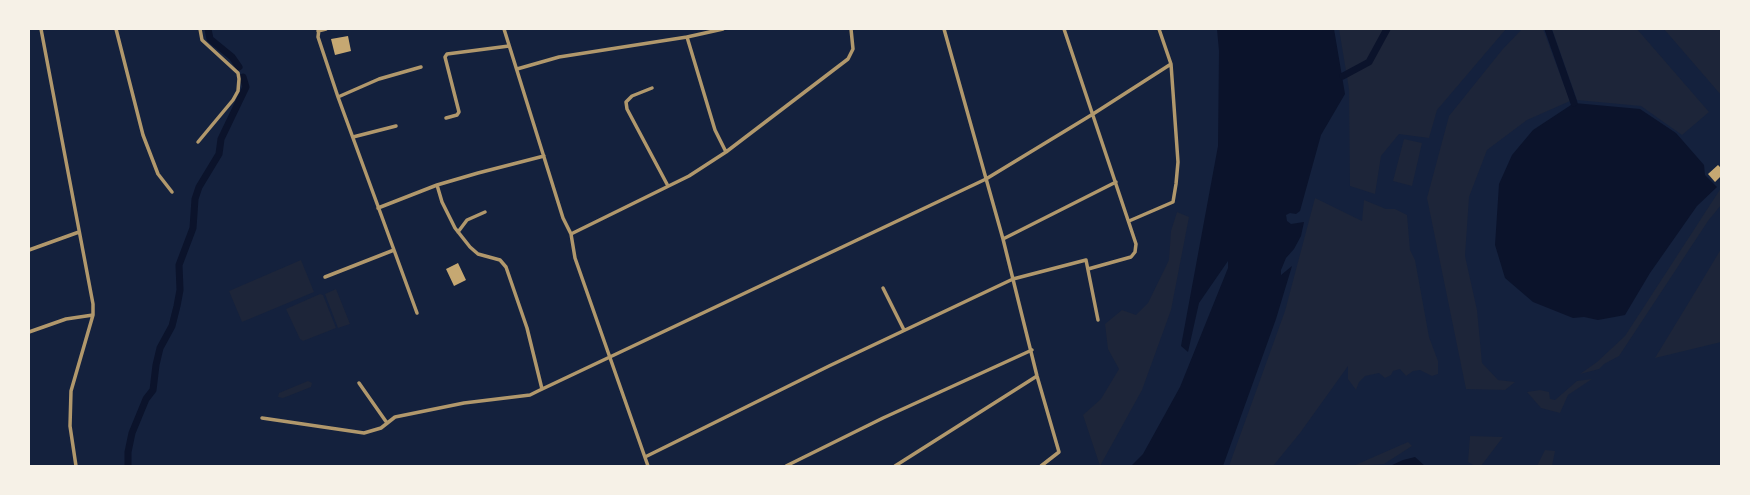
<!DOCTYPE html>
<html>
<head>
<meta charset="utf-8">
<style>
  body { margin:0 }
  #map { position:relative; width:1750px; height:495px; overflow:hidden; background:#14213d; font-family:Overpass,sans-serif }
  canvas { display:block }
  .frame { position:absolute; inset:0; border:30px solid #f6f1e7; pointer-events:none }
</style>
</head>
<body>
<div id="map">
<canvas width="1750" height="495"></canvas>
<div class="frame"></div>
</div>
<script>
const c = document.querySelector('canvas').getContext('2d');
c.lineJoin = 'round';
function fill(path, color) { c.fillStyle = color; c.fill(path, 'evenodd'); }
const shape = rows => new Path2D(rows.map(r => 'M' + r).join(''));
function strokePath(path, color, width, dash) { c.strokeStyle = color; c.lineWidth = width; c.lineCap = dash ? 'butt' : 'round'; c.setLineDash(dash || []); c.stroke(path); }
fill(shape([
  [1339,29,1506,29,1437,110,1429,138,1399,134,1381,156,1375,194,1350,186,1349,89],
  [1522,29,1543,29,1570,101,1527,120,1487,150,1469,197,1465,256,1477,310,1482,363,1498,380,1515,382,1505,390,1466,389,1427,198,1449,116,1502,50],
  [1552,29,1637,29,1709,112,1682,135,1641,106,1577,100],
  [1664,29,1721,29,1721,95],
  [1404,139,1422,143,1412,186,1393,181],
  [1721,188,1721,205,1708,221,1619,356,1604,364,1599,369,1580,374,1597,362,1625,336],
  [1315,198,1362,221,1364,200,1386,209,1395,209,1407,215,1410,250,1415,260,1429,337,1438,361,1438,374,1432,376,1420,370,1413,371,1406,376,1400,369,1393,371,1391,375,1385,378,1379,373,1365,376,1359,382,1356,390,1348,379,1348,366,1300,433,1273,466,1229,466,1285,311],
  [1177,212,1189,217,1171,310,1142,390,1100,466,1083,415,1101,399,1119,369,1108,349,1105,324,1122,310,1136,315,1148,303,1169,260,1171,231],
  [1721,249,1721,342,1655,358,1700,284],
  [301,260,314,292,242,322,229,291],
  [336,289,350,324,338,328,325,294],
  [320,294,323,295,336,328,303,341,300,339,286,309],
  [1592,379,1568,395,1560,413,1541,408,1527,392,1540,390,1549,392,1550,399,1555,400,1577,381],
  [308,381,312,383,311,387,283,398,278,397,279,393],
  [1470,436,1503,437,1481,466,1475,466,1468,462],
  [1408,442,1412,446,1384,464,1353,466],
  [1545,450,1555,451,1552,466,1537,466]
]), '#1d2539');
fill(shape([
  [1217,29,1334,29,1345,94,1321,135,1300,211,1296,214,1290,213,1286,215,1287,221,1291,224,1304,222,1301,236,1294,249,1286,258,1281,270,1281,275,1292,266,1276,319,1223,466,1131,466,1143,454,1180,387,1228,268,1228,261,1199,303,1188,352,1181,346,1218,146,1219,51],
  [1574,103,1640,109,1676,133,1704,165,1705,175,1717,187,1697,206,1650,273,1625,315,1609,318,1598,320,1584,317,1573,318,1533,302,1505,278,1495,245,1499,184,1512,155,1533,130],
  [1415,457,1425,466,1390,466,1403,460]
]), '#0b132b');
strokePath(shape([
  [1546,466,1547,466]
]), '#0b132b', 2);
strokePath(shape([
  [208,29,210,39,232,57,239,67],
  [1548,29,1574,103],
  [1343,76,1369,62,1387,29],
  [128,466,128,452,132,433,146,399,153,390,156,365,160,348,172,326,177,306,180,290,179,265,193,228,195,199,199,187,219,154,221,139,246,87,243,77]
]), '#0b132b', 7);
fill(shape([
  [348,36,351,51,335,55,331,39],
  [1718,165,1721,168,1721,176,1715,182,1708,174],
  [458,263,466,280,454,286,446,269]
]), '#c6a872');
strokePath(shape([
  [41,29,93,304,93,315,71,391,70,426,76,466],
  [116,29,143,135,158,174,172,192],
  [319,29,318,37,338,97,394,250,325,277],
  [504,29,563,218,571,234,575,258,648,466],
  [944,29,1003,239,1037,376,1059,452,1041,466],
  [1064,29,1136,244,1135,252,1131,257,1088,269],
  [318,31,326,29],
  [687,37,715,130,726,152],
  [517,69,559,57,687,37,723,29],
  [652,88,632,96,626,102,627,109,668,186],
  [338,97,379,79,421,67],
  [446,118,457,115,459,112,445,57,447,54,509,46],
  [353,137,396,126],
  [198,142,233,100,238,91,239,79,238,73,202,40,200,29],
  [437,185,442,202,455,228,470,247,478,254,500,260,506,267,527,328,542,389],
  [378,208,437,185,478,173,544,156],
  [1129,221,1173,202,1176,184,1178,162,1171,64,1159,29],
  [458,232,467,220,485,212],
  [571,234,689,176,726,152,848,59,853,49,851,29],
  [1003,239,1116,182],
  [29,250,79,232],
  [394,250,417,313],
  [883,288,904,330],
  [29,332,66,319,93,315],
  [359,383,387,423],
  [262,418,364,433,381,428,395,417,464,403,530,395,538,391,986,179,1093,114,1171,64],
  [645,457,829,366,1013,279,1086,260,1098,320],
  [786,466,883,418,1032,350],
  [895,466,1037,376]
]), '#b1986c', 3.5);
</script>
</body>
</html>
